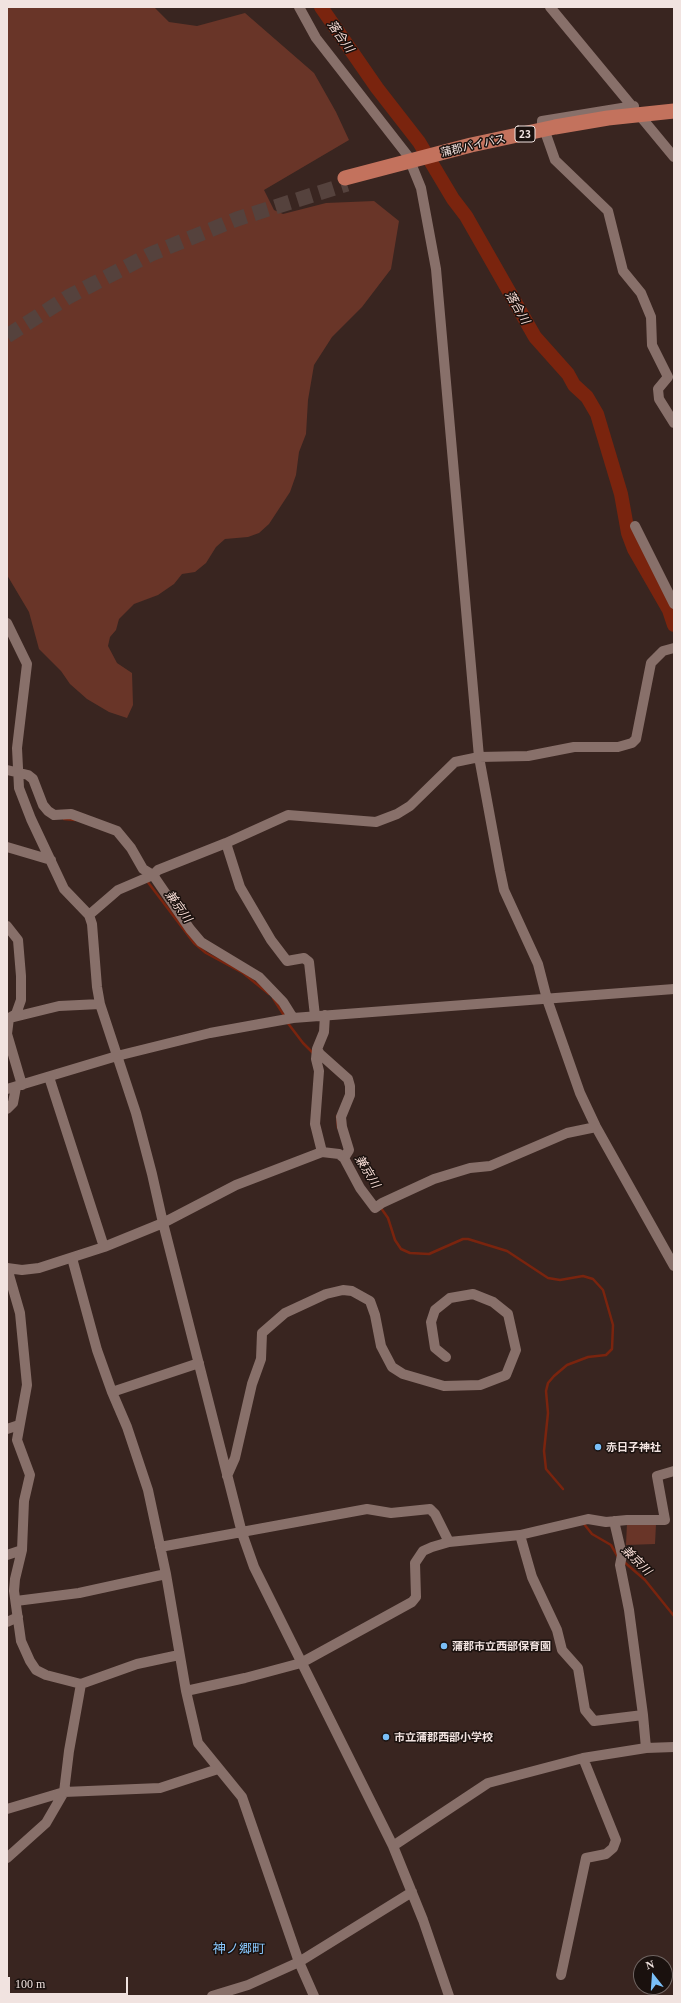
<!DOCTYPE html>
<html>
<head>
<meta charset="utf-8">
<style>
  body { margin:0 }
  #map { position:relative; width:681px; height:2003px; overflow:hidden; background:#392520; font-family:Georgia,serif }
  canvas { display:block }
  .frame { position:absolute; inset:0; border:8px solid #f1e3e0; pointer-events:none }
  .north { position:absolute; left:633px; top:1955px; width:40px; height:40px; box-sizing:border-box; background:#1a110e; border:1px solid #706562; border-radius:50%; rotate:343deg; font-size:11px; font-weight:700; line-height:16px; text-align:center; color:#f1e3e0 }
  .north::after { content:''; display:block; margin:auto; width:14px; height:18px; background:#7abff8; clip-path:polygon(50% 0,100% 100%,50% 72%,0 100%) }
  .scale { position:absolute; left:8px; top:1977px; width:120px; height:18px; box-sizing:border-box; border:2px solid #f1e3e0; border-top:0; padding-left:5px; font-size:12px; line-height:14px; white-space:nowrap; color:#f1e3e0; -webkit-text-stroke:3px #1a110e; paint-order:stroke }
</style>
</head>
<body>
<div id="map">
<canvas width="681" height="2003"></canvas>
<div class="frame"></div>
<div class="north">N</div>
<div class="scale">100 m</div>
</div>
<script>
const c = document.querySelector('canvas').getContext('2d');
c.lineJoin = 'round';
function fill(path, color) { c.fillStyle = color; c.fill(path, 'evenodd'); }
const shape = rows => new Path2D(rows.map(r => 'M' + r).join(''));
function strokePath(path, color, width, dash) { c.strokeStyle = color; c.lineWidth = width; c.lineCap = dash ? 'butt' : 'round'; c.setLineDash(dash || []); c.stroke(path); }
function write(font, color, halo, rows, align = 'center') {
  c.font = font + ' Georgia,"Noto Sans JP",serif'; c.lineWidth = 3; c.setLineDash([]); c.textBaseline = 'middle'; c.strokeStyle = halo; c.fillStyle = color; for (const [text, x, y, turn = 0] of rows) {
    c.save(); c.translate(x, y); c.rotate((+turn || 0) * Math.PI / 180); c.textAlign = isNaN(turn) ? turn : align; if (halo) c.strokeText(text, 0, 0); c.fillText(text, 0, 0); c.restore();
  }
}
fill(shape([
  [7,7,154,7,169,22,197,26,245,13,314,73,336,112,349,140,264,190,274,210,283,214,326,203,374,201,399,221,391,269,362,307,332,337,314,365,308,400,306,434,299,452,296,475,290,492,269,524,259,533,248,537,225,539,216,547,206,563,195,572,182,574,174,584,158,595,134,604,119,619,116,630,110,637,108,646,117,663,132,673,133,705,127,718,109,712,87,699,70,684,61,671,39,649,29,612,7,575],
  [627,1523,656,1524,655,1544,626,1545]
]), '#693528');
strokePath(shape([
  [64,819,75,820],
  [147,881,194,943,206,953,243,973,269,994],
  [273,998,285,1017],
  [287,1022,303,1043,313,1053],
  [337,1116,338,1128],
  [381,1208,388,1218,395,1240,401,1249,410,1253,429,1254,463,1239,468,1239,507,1251,548,1278,560,1280,583,1276,593,1279,603,1290,613,1325,612,1349,606,1355,588,1357,567,1365,554,1376,548,1383,546,1391,548,1413,544,1451,546,1469,563,1489],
  [584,1524,592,1534,611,1545,618,1557],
  [623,1561,645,1580,674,1616]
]), '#7a240e', 2.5);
strokePath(shape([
  [321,7,377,88,419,142,453,199,466,216,535,337,568,374,574,385,587,397,597,414,621,494,628,533,634,549,669,610,674,625]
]), '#7a240e', 14);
strokePath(shape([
  [7,336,68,297,151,254,237,219,347,184]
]), '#55423d', 15, [15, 8]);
strokePath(shape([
  [299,7,316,38,408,156,421,188,436,269,479,757,500,871,504,890,538,964,547,999,580,1093,596,1127,674,1266],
  [550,7,674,157],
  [634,106,542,121,542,123,555,160,608,211,623,271,641,293,651,317,652,345,668,377,658,389,659,399,674,423],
  [635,526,674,604],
  [7,623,27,664,17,748,19,788,31,819,64,889,89,915,92,924,97,987,100,1004,136,1113,152,1174,163,1223,242,1533,254,1567,393,1846,423,1920,449,1996],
  [7,770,28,775,33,779,43,805,48,811,54,815,71,814,117,831,131,848,143,869,153,875,190,929,201,942,259,977,283,1002,293,1018],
  [226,843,240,887,271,940,287,961,304,958,309,962,315,1016],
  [7,847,51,860],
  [89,915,118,890,153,875,158,870,226,843,288,815,376,822,397,814,410,806,455,762,479,757,528,756,574,747,618,747,632,743,636,739,651,663,663,651,674,648],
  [7,926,18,940,21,976,21,1000,16,1014,9,1018,7,1034,22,1085],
  [10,1018,59,1006,100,1004],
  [317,1049,320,1054,348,1079,350,1086,350,1095,341,1117,342,1127,349,1150,344,1158],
  [49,1077,104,1247],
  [7,1089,117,1056,210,1033,293,1018,674,989],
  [7,1109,13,1103,16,1087],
  [322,1152,315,1124,319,1071,316,1059,317,1049,324,1032,325,1015],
  [72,1258,97,1350,112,1392,127,1427,148,1490,166,1574,186,1691,198,1743,242,1797,299,1962,314,1996],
  [7,1268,22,1270,39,1268,104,1247,163,1223,236,1185,322,1152,339,1154,344,1158,360,1188,375,1208,382,1203,434,1179,470,1168,490,1166,567,1133,596,1127],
  [7,1268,20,1313,27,1385,17,1440,30,1475,24,1501,22,1550,15,1579,14,1591,21,1641,30,1661,36,1670,46,1675,81,1684,137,1664,179,1655],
  [112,1392,199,1363],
  [7,1429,19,1425],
  [227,1476,235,1458,252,1384,261,1359,262,1333,285,1313,326,1294,343,1290,352,1291,370,1301,375,1315,381,1346,392,1367,403,1374,444,1386,480,1385,506,1375,516,1350,508,1314,493,1302,473,1294,450,1298,435,1310,431,1322,435,1348,446,1357],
  [614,1521,622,1555,620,1565,629,1610,643,1715,646,1748],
  [520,1535,532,1577,557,1630,562,1650,578,1668,585,1710,594,1721,643,1715],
  [160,1547,367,1509,391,1513,430,1509,435,1514,449,1542],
  [7,1555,22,1550],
  [16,1601,79,1593,166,1574],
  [7,1622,18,1617],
  [186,1691,245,1678,301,1663,412,1602,416,1597,415,1563,423,1551,432,1547,449,1542,520,1535,588,1519,606,1522,627,1520,665,1520,657,1476,674,1471],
  [7,1809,64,1792,160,1788,218,1769],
  [393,1846,488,1783,583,1758,646,1748,674,1747],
  [7,1858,46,1823,64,1792,69,1751,81,1684],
  [561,1975,586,1858,606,1854,613,1848,616,1840,583,1758],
  [212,1996,248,1985,299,1962,412,1892]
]), '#88706a', 10);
strokePath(shape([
  [345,178,471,145,555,127,608,118,674,111]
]), '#c3725d', 15);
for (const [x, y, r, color] of [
  [598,1447,4,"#7abff8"],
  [444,1646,4,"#7abff8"],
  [386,1737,4,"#7abff8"]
]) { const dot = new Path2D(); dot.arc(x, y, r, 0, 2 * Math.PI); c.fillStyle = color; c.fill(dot); strokePath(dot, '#1a110e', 1.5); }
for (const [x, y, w] of [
  [525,134,20]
]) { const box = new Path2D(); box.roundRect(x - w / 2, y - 8, w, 16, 3); c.fillStyle = '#1a110e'; c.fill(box); strokePath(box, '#f1e3e0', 1); }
write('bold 10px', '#f1e3e0', null, [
  ["23",525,134]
]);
write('11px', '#f1e3e0', '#1a110e', [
  ["蒲郡バイパス",473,145,-13]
]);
write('bold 11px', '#f1e3e0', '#1a110e', [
  ["赤日子神社",606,1447],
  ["蒲郡市立西部保育園",452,1646],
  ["市立蒲郡西部小学校",394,1737]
], 'left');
write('italic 12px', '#f8ddd6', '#1a110e', [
  ["落合川",341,36,55],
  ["落合川",518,307,60],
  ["兼京川",179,906,54],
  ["兼京川",368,1171,59],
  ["兼京川",637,1560,45]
]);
write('13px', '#89c8fe', '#1a110e', [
  ["神ノ郷町",239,1948]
]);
</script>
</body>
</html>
